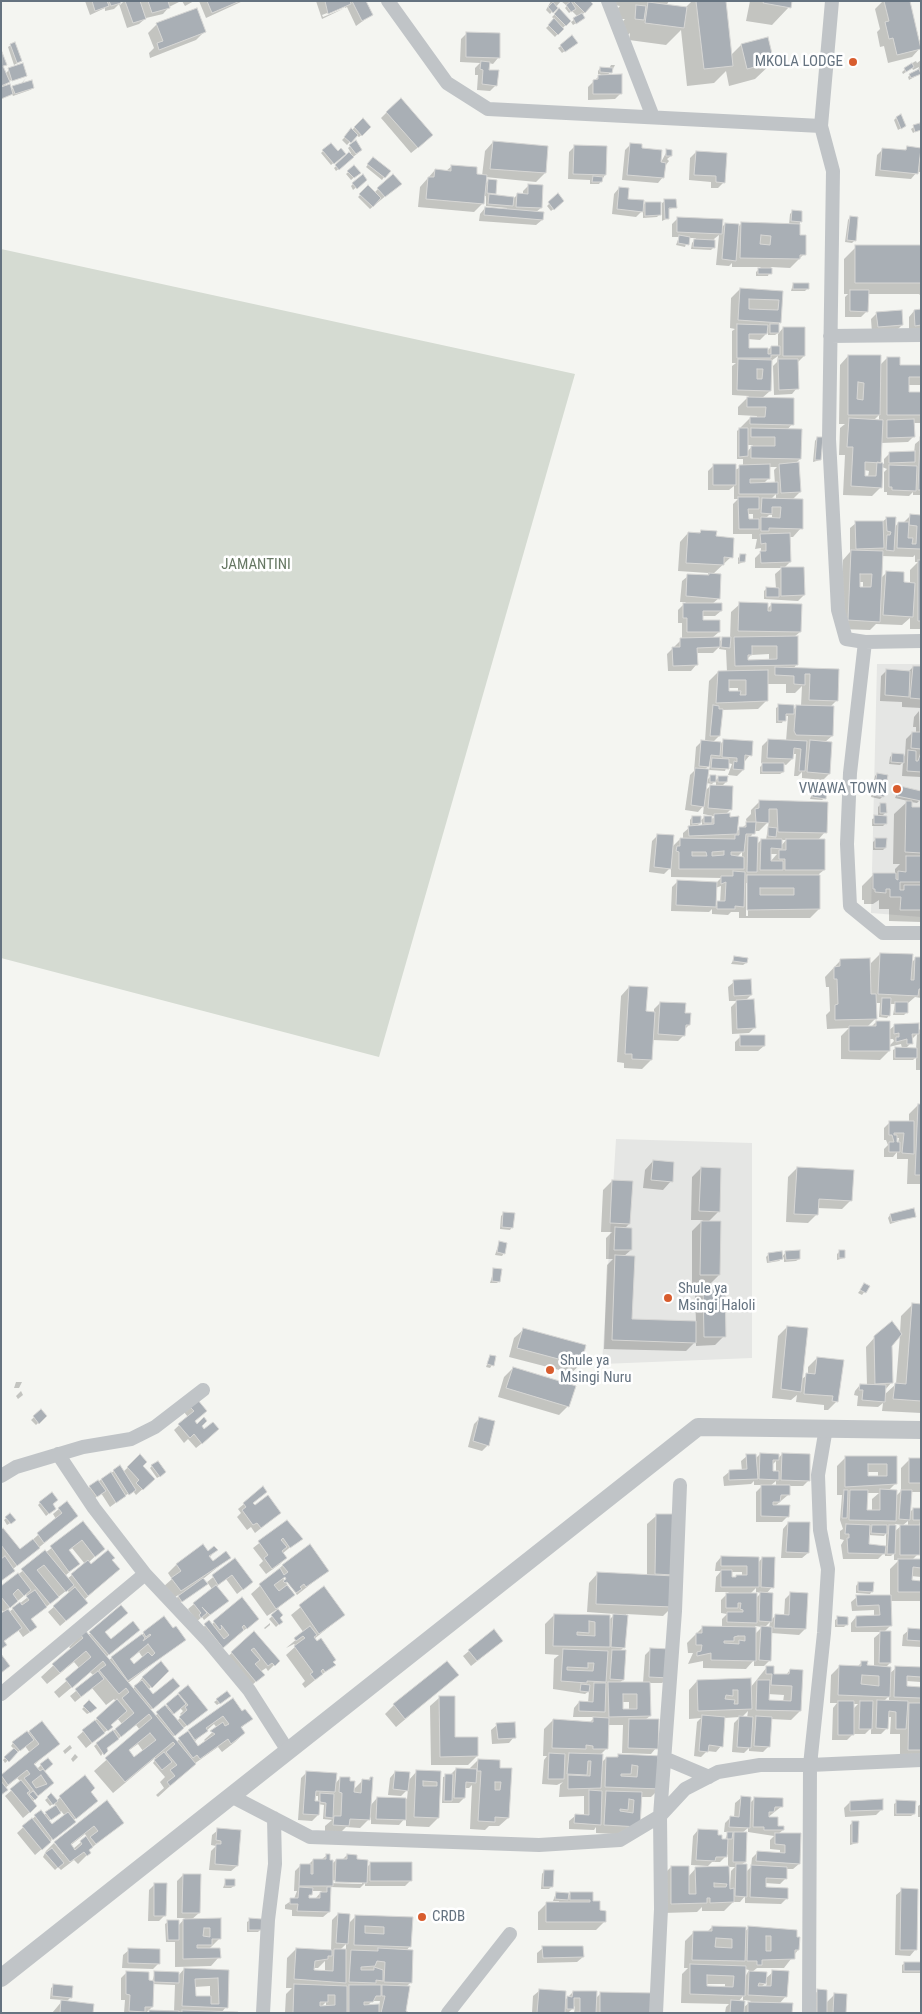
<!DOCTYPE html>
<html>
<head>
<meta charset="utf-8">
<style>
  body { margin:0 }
  #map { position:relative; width:922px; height:2014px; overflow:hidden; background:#f4f5f1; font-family:"Roboto Condensed",sans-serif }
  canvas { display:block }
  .frame { position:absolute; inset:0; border:2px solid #657380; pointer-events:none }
</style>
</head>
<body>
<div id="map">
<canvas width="922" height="2014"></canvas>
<div class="frame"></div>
</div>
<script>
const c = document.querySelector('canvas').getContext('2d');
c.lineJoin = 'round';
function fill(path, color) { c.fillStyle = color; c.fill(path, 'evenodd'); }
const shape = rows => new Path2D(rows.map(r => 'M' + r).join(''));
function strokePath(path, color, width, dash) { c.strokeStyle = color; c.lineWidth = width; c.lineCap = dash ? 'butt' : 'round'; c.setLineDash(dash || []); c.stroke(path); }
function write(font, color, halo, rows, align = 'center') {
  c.font = font + ' "Roboto Condensed",sans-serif'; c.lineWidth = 5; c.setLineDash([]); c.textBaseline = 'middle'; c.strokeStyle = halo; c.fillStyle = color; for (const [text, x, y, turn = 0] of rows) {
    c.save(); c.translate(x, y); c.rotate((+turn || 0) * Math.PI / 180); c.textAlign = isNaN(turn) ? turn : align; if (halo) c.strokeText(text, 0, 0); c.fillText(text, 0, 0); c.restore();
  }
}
fill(shape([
  [877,664,921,664,921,917,871,913],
  [616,1139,752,1143,752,1358,602,1364]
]), '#e5e6e4');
fill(shape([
  [1,249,575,374,379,1057,1,958]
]), '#d5dbd2');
fill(shape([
  [85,1,119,1,120,5,124,1,181,1,169,7,163,14,146,18,139,24,127,28,119,4,114,9,105,11,105,8,90,15],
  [182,1,194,1,185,6],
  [199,1,243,1,206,18],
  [316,1,365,1,371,15,356,26,347,7,322,19],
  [345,6,345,8,323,17,322,15],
  [551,1,589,1,592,4,582,15,581,20,573,25,571,22,578,17,572,11,569,13,565,8,567,6,561,1,550,14,546,10],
  [603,1,669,1,666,6,685,8,692,1,725,1,730,56,741,45,773,62,755,79,729,86,726,71,714,83,687,86,681,30,666,45,629,40,630,33,626,37,620,24,625,19,613,19,614,12,620,6,602,3],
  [750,1,790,1,789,7,772,25,746,21],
  [883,1,909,1,921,47,912,57,888,63,884,46,880,47,877,32,880,29,875,9],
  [559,10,569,21,555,37,546,28,555,20,552,17],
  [157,24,205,31,196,40,150,58,149,53,154,48,148,33],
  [467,33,498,58,493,64,489,63,488,71,496,85,490,91,477,90,478,75,475,75,475,68,480,63,460,62,461,39],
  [14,43,21,61,14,65,8,47],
  [573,45,562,53,558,48,561,46],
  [1,54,6,64,2,68,5,74,9,70,26,75,9,81,2,88,11,90,20,85,26,78,21,85,33,88,30,90,13,96,12,94,1,99],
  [921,60,921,70,918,71,919,67,913,70,912,68,903,74,902,72,914,62,916,61,917,63],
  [611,65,615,65,614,67,607,76,621,93,615,99,588,100,588,87,601,74,598,74,598,71,600,68,609,69],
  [920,74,909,80,908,77,910,75],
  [387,112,426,141,411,153,381,118],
  [896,118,905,126,898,130,894,120],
  [363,119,370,127,359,137,356,135,347,145,342,140],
  [914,127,920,129,913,133,911,129],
  [355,142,358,153,336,171,334,168,351,153,348,148],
  [493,142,545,173,536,182,485,177,485,184,489,180,496,181,494,196,514,198,517,195,523,195,523,191,528,186,541,208,536,212,542,220,536,225,479,221,480,214,485,208,506,210,507,208,486,206,486,196,484,196,483,203,474,212,418,207,420,187,435,170,446,171,452,166,482,176,485,151],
  [631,144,659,166,667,151,671,156,667,159,669,161,665,166,663,177,658,183,622,180,625,150],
  [330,145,338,153,344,154,331,165,321,153],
  [574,147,605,175,599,184,590,184,590,180,568,179,569,152],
  [907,148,918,163,921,160,921,172,917,172,911,179,875,176,877,155,883,149,904,151],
  [696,152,724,182,718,188,711,188,711,182,689,180,690,158],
  [371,161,384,177,382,180,366,167],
  [354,167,359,173,351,180,346,174],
  [366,179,353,190,351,186,353,184],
  [368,187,374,193,378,189,394,189,370,209,358,197],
  [619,188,626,200,642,207,645,203,659,215,657,217,643,218,643,210,636,217,612,214,614,194],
  [558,195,563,201,551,211,547,206],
  [665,201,675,207,667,210,668,218,662,221,662,203],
  [792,212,800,222,798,236,804,254,790,268,771,267,768,276,756,276,756,272,761,267,732,267,732,263,729,266,716,265,719,235,714,239,713,248,711,250,691,249,692,243,696,238,688,238,685,247,676,245,679,237,672,237,672,224,678,218,721,228,725,224,737,228,741,224,789,225,790,214],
  [850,217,855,240,852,243,845,242,848,220],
  [921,246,921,296,919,294,867,294,867,311,861,317,845,317,845,297,848,294,844,294,844,259,856,247],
  [793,284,807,289,805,291,791,291],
  [740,289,782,292,778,334,783,328,804,356,798,362,797,388,792,394,774,395,773,366,777,362,778,356,771,361,770,391,762,398,792,424,787,430,800,459,795,464,800,492,792,500,801,528,793,537,789,537,790,562,783,569,804,595,798,601,764,599,764,591,766,589,776,589,775,574,782,568,755,568,755,558,761,552,761,548,755,549,757,539,752,539,752,534,733,534,733,504,738,499,734,499,734,486,729,490,708,490,708,471,714,465,735,470,743,466,743,459,737,459,737,431,750,418,757,418,757,416,738,415,738,407,749,396,732,395,732,366,736,363,732,363,732,331,735,329,730,328,731,298],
  [768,332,768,335,775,335,778,333,778,348,771,347,767,351,747,349,748,339,760,340],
  [747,445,753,445,747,452],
  [769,467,777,467,774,470,775,484,763,484,769,478],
  [776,494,776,499,771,499],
  [747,514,753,514,753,520,747,520],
  [769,515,772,515,772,519,765,519],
  [914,311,921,311,921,330,909,331,909,317],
  [877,313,902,325,896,331,872,333,871,319],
  [848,356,879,366,887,358,899,366,921,366,921,385,908,385,908,393,921,393,921,423,913,423,914,436,908,442,881,443,880,464,884,464,884,459,889,454,914,453,915,444,921,439,921,495,913,495,913,492,909,496,887,495,887,492,884,492,884,472,887,469,882,467,881,487,872,496,843,495,845,455,839,455,840,428,845,424,839,424,840,365],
  [879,415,879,421,873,421],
  [864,470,869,471,868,477,863,477],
  [817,438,820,460,813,462,815,441],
  [910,516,921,516,921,629,910,629,910,618,902,625,876,624,870,630,840,629,843,560,850,552,850,528,856,523,882,522,887,518,895,527,898,523,903,523],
  [915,555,915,562,918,562,910,570,910,584,902,584,886,573,881,578,881,556,913,557],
  [859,582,863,582,863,589,859,588],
  [715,532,715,537,731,557,712,575,719,598,712,604,721,611,715,616,701,616,701,621,719,632,712,638,719,642,723,638,730,639,731,612,740,604,767,609,772,604,800,632,794,637,797,664,793,669,838,670,837,700,830,707,832,736,825,742,829,774,823,780,802,778,802,772,798,776,794,776,796,754,792,754,792,759,786,765,783,764,783,772,780,774,760,774,760,767,764,763,761,763,762,746,768,740,786,741,788,716,785,716,782,723,776,723,776,708,779,706,793,710,797,706,801,706,802,686,795,693,786,693,786,684,767,684,767,700,758,709,721,710,719,736,713,742,719,745,724,741,750,755,745,761,743,770,737,776,728,775,732,764,728,763,725,771,709,770,710,765,704,770,707,780,711,776,715,781,719,777,726,782,721,787,730,810,725,815,729,818,738,818,736,832,747,824,746,819,751,814,751,810,760,801,826,803,825,832,818,840,824,870,819,874,819,909,810,918,739,918,739,912,731,912,728,915,712,914,712,909,709,912,671,911,672,887,678,881,716,883,721,878,671,877,671,867,664,874,649,872,652,841,658,835,671,848,680,839,683,839,683,833,690,827,690,820,692,817,700,822,704,817,710,819,718,817,703,814,704,805,698,812,685,810,690,775,694,771,696,747,702,741,705,741,709,681,718,672,727,672,726,650,719,649,720,646,713,653,696,653,696,665,691,671,668,671,667,654,682,639,682,623,678,623,678,610,686,602,680,602,682,581,688,576,708,575,708,573,678,571,680,542,688,533],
  [769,654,769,660,745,661,751,655],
  [728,688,738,688,738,692,728,692],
  [716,780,716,786,710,786,705,791,706,783,712,784],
  [702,821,702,826,696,827],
  [769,821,766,840,761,840,756,845,750,838,754,831,759,831],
  [781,840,786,840,781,846],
  [742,852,742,858,737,857],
  [770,854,777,854,770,862],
  [746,883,748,883,748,916,746,916],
  [721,886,720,903,714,906,715,888],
  [740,556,744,562,738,564,738,558],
  [913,667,921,667,921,708,902,707,902,702,880,701,881,676,887,670,908,672],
  [919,711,921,777,902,776,903,762,900,765,889,764,890,757,892,755,903,758,905,755,906,739,912,733,916,733,916,727,913,727,914,717],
  [877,774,883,796,880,799,871,797,875,776],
  [900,787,919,801,917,803,911,802,911,809,919,809,921,804,921,922,889,921,889,909,879,909,879,900,873,904,864,904,864,900,862,900,862,886,874,874,895,874,895,869,900,864,893,864,894,814,908,801,895,798],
  [814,788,825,798,822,800,810,799],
  [880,805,886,812,881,817,885,824,883,826,872,826,872,819,878,817,878,807],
  [876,839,885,848,883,850,873,850,873,842],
  [880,954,911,963,916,958,921,958,921,998,915,997,907,1004,907,1012,904,1015,893,1015,895,1004,890,1004,889,1015,887,1018,879,1017,880,1003,875,1003,876,1018,867,1027,871,1027,876,1022,888,1031,894,1026,918,1031,921,1028,921,1070,916,1070,916,1057,913,1060,893,1060,893,1050,896,1048,902,1048,901,1044,889,1047,889,1051,880,1060,841,1059,841,1036,849,1028,827,1029,826,1015,830,1011,829,987,826,987,825,977,840,961,871,971,871,963],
  [917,1034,916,1049,906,1048,911,1043,911,1040],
  [889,1039,893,1039,894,1041,889,1046],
  [735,957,746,963,743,965,731,964],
  [734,982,751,995,745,1001,754,1028,749,1033,732,1034,731,1007,737,1001,729,1001,728,987],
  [629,987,645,1013,654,1013,654,1009,660,1003,684,1014,689,1025,685,1029,684,1035,678,1041,652,1040,651,1060,642,1069,624,1068,624,1063,617,1062,621,996],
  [741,1036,764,1046,758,1051,735,1051,735,1042],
  [918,1105,921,1105,921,1184,907,1184,908,1159,897,1159,897,1152,893,1157,884,1157,884,1149,888,1145,886,1140,884,1140,884,1128,890,1122,909,1122,909,1114],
  [896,1138,899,1138,898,1143,896,1143],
  [653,1161,671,1181,663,1190,643,1188,645,1170],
  [701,1168,718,1212,708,1222,719,1275,710,1284,692,1283,692,1231,703,1220,691,1220,692,1177],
  [797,1168,851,1200,842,1209,817,1208,816,1215,808,1223,786,1222,788,1177],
  [612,1181,629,1224,624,1229,631,1250,624,1256,631,1320,696,1322,695,1295,704,1286,724,1336,715,1345,696,1346,696,1341,686,1351,604,1349,607,1265,613,1259,606,1259,606,1238,612,1232,601,1232,603,1190],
  [504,1213,512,1227,510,1230,500,1229,501,1216],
  [890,1215,914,1216,890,1224,888,1218],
  [499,1243,504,1253,502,1256,495,1255],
  [840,1251,844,1258,837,1260,837,1254],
  [781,1252,782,1257,786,1252,799,1259,796,1261,784,1262,784,1257,779,1261,767,1263,766,1257,768,1255],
  [494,1270,499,1281,497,1283,490,1283],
  [864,1285,868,1287,862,1295,858,1293],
  [913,1304,921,1305,921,1413,882,1411,883,1403,878,1407,857,1406,858,1396,854,1395,855,1391,860,1385,867,1385,866,1347,875,1337,900,1333,901,1316],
  [900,1335,896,1384,884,1395,885,1390,891,1383,890,1345],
  [787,1327,801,1380,808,1374,808,1367,817,1358,837,1401,828,1410,824,1410,824,1405,796,1402,797,1395,791,1400,772,1398,778,1336],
  [523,1330,580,1365,571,1373,509,1357,514,1338],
  [490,1356,492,1365,490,1368,486,1367],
  [513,1368,568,1406,559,1415,498,1397,504,1377],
  [16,1382,22,1382,19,1388,14,1388],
  [21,1391,23,1395,18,1399,16,1396],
  [197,1401,193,1421,212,1435,196,1448,188,1439,184,1443,174,1430,188,1417,184,1412],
  [41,1411,45,1416,36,1425,31,1420],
  [480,1418,488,1445,482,1451,468,1447,474,1424],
  [760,1454,778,1459,782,1454,809,1480,803,1486,789,1486,788,1495,775,1506,788,1516,782,1522,756,1522,756,1492,763,1485,754,1485,754,1481,751,1484,724,1486,723,1477,729,1472,742,1471,741,1461,747,1456,755,1459],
  [776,1461,776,1472,771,1472,771,1466],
  [776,1481,776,1486,770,1486],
  [140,1456,148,1484,136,1495,133,1491,126,1495,110,1507,101,1493,94,1499,87,1490,90,1487,114,1471,123,1472],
  [846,1457,896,1457,896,1483,888,1491,895,1497,901,1491,901,1468,910,1459,921,1460,921,1492,911,1492,909,1513,913,1509,921,1509,919,1532,921,1530,921,1549,918,1549,918,1554,912,1560,921,1561,921,1577,911,1576,910,1581,921,1582,921,1601,890,1601,890,1626,884,1632,890,1663,885,1668,889,1674,896,1668,921,1669,921,1682,906,1681,906,1687,921,1688,921,1759,900,1758,900,1734,890,1734,891,1717,887,1717,887,1728,881,1734,871,1734,871,1728,865,1734,853,1734,847,1740,832,1740,833,1708,837,1703,830,1703,831,1675,840,1666,857,1667,862,1662,866,1667,874,1667,874,1638,881,1632,851,1632,851,1623,856,1617,874,1617,874,1610,852,1611,851,1602,857,1597,890,1596,890,1569,899,1560,894,1560,894,1553,891,1556,885,1556,885,1552,878,1559,843,1559,841,1545,844,1540,840,1539,840,1531,843,1529,840,1520,842,1495,837,1495,837,1466],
  [867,1472,878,1472,878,1477,867,1477],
  [866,1493,879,1493,872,1499,872,1511,866,1511],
  [908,1521,908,1526,902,1526],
  [895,1524,902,1525,894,1532],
  [886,1533,886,1547,868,1546,868,1535,884,1536],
  [889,1696,889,1702,883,1702],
  [853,1704,858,1704,853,1709],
  [152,1466,162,1475,157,1478,150,1468],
  [263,1488,252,1503,255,1507,280,1513,255,1533,251,1527,247,1530,237,1517,241,1513,238,1509],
  [40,1503,52,1511,46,1516,38,1505],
  [66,1503,71,1521,13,1569,14,1570,1,1581,1,1531,20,1551,56,1519,53,1514],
  [10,1515,12,1522,7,1525,4,1520],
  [656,1516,673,1516,672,1607,663,1616,626,1614,624,1647,620,1651,623,1680,619,1683,643,1683,645,1655,650,1650,668,1678,662,1683,649,1683,650,1716,645,1720,656,1748,651,1754,622,1753,623,1725,608,1725,606,1749,601,1754,601,1763,606,1758,615,1758,618,1756,661,1757,660,1788,651,1797,640,1797,630,1835,596,1833,596,1827,594,1830,569,1829,569,1821,575,1816,584,1816,584,1796,559,1797,560,1785,563,1782,557,1785,542,1784,544,1760,547,1756,543,1756,544,1729,553,1720,589,1723,595,1717,573,1717,574,1708,579,1702,588,1703,589,1691,585,1694,553,1689,554,1659,559,1655,545,1654,545,1624,554,1615,609,1620,615,1614,587,1612,589,1583,597,1574,647,1576,647,1524],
  [622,1702,629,1702,629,1711,622,1711],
  [287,1521,301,1538,282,1554,285,1558,280,1564,266,1574,259,1565,263,1561,253,1548],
  [83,1523,103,1549,89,1562,91,1566,111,1560,118,1569,84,1600,81,1608,60,1626,48,1612,70,1593,67,1590,30,1620,36,1627,30,1632,23,1637,18,1630,3,1642,6,1645,1,1649,1,1615,4,1613,1,1609,1,1588],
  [72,1548,85,1564,67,1579,65,1576,78,1564,68,1551],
  [26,1594,28,1597,9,1612,7,1610],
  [788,1523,808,1553,802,1558,781,1558,783,1529],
  [216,1550,209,1558,212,1562,229,1558,203,1579,206,1583,235,1559,252,1582,237,1594,226,1579,216,1587,221,1606,204,1620,202,1617,195,1623,196,1620,188,1609,212,1589,207,1582,179,1603,176,1599,180,1594,172,1599,163,1587,172,1579,168,1573,176,1565],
  [721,1557,758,1563,762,1558,772,1587,766,1594,771,1620,776,1615,784,1616,785,1599,791,1593,805,1629,799,1635,771,1633,770,1660,764,1666,754,1666,754,1660,746,1669,703,1668,703,1661,688,1664,693,1653,688,1653,687,1643,703,1627,722,1628,722,1619,727,1614,721,1613,721,1600,729,1592,715,1592,716,1577,721,1571,715,1571,716,1563],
  [731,1572,742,1572,742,1576,731,1578],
  [756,1588,756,1595,750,1594],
  [756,1592,761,1593,756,1598],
  [770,1622,769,1628,764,1628],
  [755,1626,762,1627,755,1634],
  [283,1565,327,1571,297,1595,284,1576,282,1577,294,1594,277,1609,281,1615,278,1618,281,1622,276,1627,269,1619,277,1612,276,1610,267,1616,251,1594],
  [858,1583,872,1591,870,1594,856,1593,856,1586],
  [324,1588,344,1615,314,1639,334,1665,305,1688,302,1684,305,1681,286,1655,296,1646,294,1644,286,1648,304,1633,291,1615],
  [241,1599,258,1619,214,1655,196,1634,209,1622,211,1625],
  [127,1613,104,1633,110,1641,133,1635,106,1657,109,1660,144,1633,173,1630,184,1639,128,1683,133,1689,143,1677,167,1671,148,1690,153,1696,173,1692,150,1710,155,1716,188,1687,200,1715,172,1737,176,1742,233,1699,242,1713,251,1719,240,1729,244,1733,235,1742,222,1752,218,1747,194,1764,158,1797,156,1795,164,1788,160,1782,165,1777,153,1763,156,1759,155,1758,113,1793,94,1771,140,1730,136,1725,105,1749,101,1756,94,1746,122,1724,117,1718,109,1725,111,1727,86,1748,77,1737,116,1702,114,1699,106,1705,92,1688,75,1702,70,1696,94,1676,90,1672,59,1698,54,1692,80,1669,74,1662,47,1684,41,1677,71,1649,69,1647,81,1635,88,1635],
  [139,1652,143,1658,134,1665,129,1660],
  [180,1708,183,1711,180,1714,182,1716,177,1721,172,1715],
  [214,1724,217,1728,204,1740,206,1742,198,1748,194,1742],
  [138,1744,143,1751,134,1758,128,1751],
  [838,1618,847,1624,844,1627,835,1627,835,1620],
  [270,1623,270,1625,265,1629,264,1628],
  [909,1630,921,1631,921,1647,902,1646,903,1635],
  [254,1633,278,1661,268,1671,266,1668,260,1672,263,1675,250,1687,226,1658],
  [496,1646,471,1666,463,1656,469,1651],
  [767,1667,773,1667,772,1675,785,1676,790,1670,800,1711,791,1720,770,1719,769,1746,763,1752,749,1751,749,1748,744,1753,732,1752,734,1723,740,1717,724,1718,721,1746,716,1752,707,1751,701,1757,694,1756,697,1722,701,1718,689,1719,689,1690,697,1681,750,1688],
  [768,1694,784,1695,783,1702,767,1701],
  [748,1711,747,1718,741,1718],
  [458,1675,396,1727,385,1714,394,1705],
  [227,1698,217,1705,214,1702,217,1700],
  [439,1698,454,1738,477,1756,468,1765,431,1765,430,1706],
  [89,1702,93,1711,87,1714,82,1709],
  [41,1723,58,1744,34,1765,37,1769,41,1765,49,1767,43,1771,52,1783,32,1802,30,1812,23,1818,5,1796,21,1782,17,1778,5,1788,1,1795,1,1776,30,1753,25,1746,5,1763,3,1760,14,1749,11,1746,13,1743],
  [497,1725,514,1737,509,1743,492,1744,491,1730],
  [70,1745,72,1748,65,1754,63,1751],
  [75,1754,78,1757,73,1762,71,1759],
  [478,1760,499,1769,508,1818,499,1826,489,1826,485,1830,470,1829,472,1785,469,1788,465,1788,464,1798,459,1803,442,1803,443,1777,450,1775,456,1769,469,1769],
  [417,1771,440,1772,438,1818,429,1827,406,1826,406,1817,399,1825,371,1824,371,1817,360,1828,346,1827,339,1834,325,1833,325,1826,332,1820,323,1819,324,1805,318,1804,318,1815,312,1821,298,1820,301,1778,306,1773,335,1784,340,1778,353,1790,362,1781,367,1781,370,1778,370,1806,377,1798,407,1799,408,1789,401,1796,388,1795,390,1778,395,1772,408,1781],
  [314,1796,318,1796,318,1802,314,1802],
  [85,1777,89,1792,96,1801,51,1839,52,1840,35,1855,17,1833,41,1811,44,1815,56,1806,54,1803,50,1806,45,1800,51,1795,56,1801],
  [61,1811,65,1816,52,1826,48,1821],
  [741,1798,750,1803,754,1799,782,1806,767,1818,783,1830,778,1834,799,1864,793,1869,786,1869,786,1878,780,1884,765,1883,764,1888,787,1898,781,1904,745,1903,745,1896,740,1902,733,1902,724,1911,702,1911,702,1907,697,1912,663,1913,662,1876,671,1867,688,1877,696,1868,728,1868,728,1854,720,1862,712,1862,708,1866,691,1865,693,1836,698,1830,725,1840,728,1832,724,1832,725,1823,731,1817,734,1818,735,1803],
  [748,1828,748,1832,774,1836,770,1840,770,1849,780,1850,780,1854,758,1852,752,1858,751,1867,746,1872,741,1865,745,1862,742,1833],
  [728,1867,735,1867,731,1871,730,1886,728,1886],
  [107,1802,122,1822,88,1851,89,1853,78,1864,74,1860,61,1870,58,1867,55,1870,43,1857,46,1851,54,1843,63,1854,64,1853,56,1842],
  [85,1834,87,1837,73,1849,71,1845],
  [850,1802,882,1809,876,1815,845,1817,844,1808],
  [897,1802,914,1814,911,1816,894,1816,894,1804],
  [921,1804,921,1817,918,1817,918,1806],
  [853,1822,857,1843,850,1845,850,1825],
  [218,1830,237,1866,231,1871,209,1870,211,1851,216,1846,211,1845,212,1835],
  [327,1855,332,1864,336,1860,342,1860,347,1855,366,1868,371,1863,410,1881,405,1886,365,1886,365,1883,360,1888,330,1887,329,1912,323,1917,292,1916,292,1910,285,1909,285,1905,294,1899,297,1891,294,1891,295,1871,300,1866,308,1865,313,1860,321,1860],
  [328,1880,362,1882,362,1884,328,1883],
  [311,1891,322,1891,315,1899,307,1899],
  [544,1871,551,1887,549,1889,541,1889,542,1874],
  [183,1875,199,1913,191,1920,219,1920,220,1938,209,1949,219,1957,211,1966,175,1967,175,1942,166,1942,165,1924,168,1922,178,1926,185,1918,177,1918,177,1881],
  [226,1880,234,1886,231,1888,223,1888],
  [155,1884,165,1915,159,1921,148,1921,149,1890],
  [902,1890,915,1950,910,1956,895,1955,896,1895],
  [556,1893,567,1897,571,1893,592,1893,592,1902,605,1921,596,1930,538,1930,538,1912,547,1903,559,1904,559,1901,553,1901],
  [338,1914,348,1924,356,1916,411,1918,410,1946,406,1951,411,1982,406,1987,404,2012,407,2013,285,2013,286,1994,292,1988,286,1988,287,1958,296,1949,331,1951,332,1920],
  [346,1944,346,1951,340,1950],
  [325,1961,325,1972,313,1971,313,1968,318,1968],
  [372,2001,380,2001,379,2006,367,2006],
  [326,2002,326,2007,321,2007],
  [250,1920,260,1930,258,1932,247,1932,247,1922],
  [712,1927,744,1932,749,1928,795,1931,798,1950,784,1968,757,1968,752,1972,765,1979,773,1972,786,1996,779,2004,791,2013,725,2013,726,2007,729,2004,681,2003,682,1974,688,1968,684,1968,685,1941,694,1932,707,1932],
  [745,1969,749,1970,745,1977],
  [767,1982,766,1987,761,1987],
  [706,1984,725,1984,725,1988,706,1987],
  [743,1996,743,2002,738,2002],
  [744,2000,751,2001,743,2008],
  [543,1948,583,1957,577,1962,537,1963,537,1953],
  [129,1950,159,1963,153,1969,122,1968,123,1955],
  [905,1963,921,1963,921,1973,902,1973,902,1965],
  [184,1969,228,1971,226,2007,221,2013,124,2013,125,2000,121,2000,121,1978,127,1972,152,1982,155,1972,178,1976],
  [152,1984,175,1985,174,2012,147,2012,152,2007],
  [210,1986,210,1997,195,1997,194,1987],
  [54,1986,71,1997,66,2002,92,2013,52,2013,63,2000,50,1999,51,1988],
  [539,1991,564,2001,573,1992,595,1999,601,1993,653,2013,574,2013,575,2006,568,2013,570,2013,532,2013,533,1996],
  [818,1991,826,2003,835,1994,844,2013,812,2013,812,1996]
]), '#0003');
const building = shape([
  [92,1,107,1,109,6,95,11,92,1],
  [109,1,120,1,121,3,111,6,109,1],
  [125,1,140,1,146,19,133,23,125,1],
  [148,1,168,1,170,8,152,13,148,1],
  [207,1,240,1,212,13,207,1],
  [325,1,350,1,351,4,328,14,325,1],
  [352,1,366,1,373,15,362,21,352,1],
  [571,1,576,9,571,12,566,5,571,1],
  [573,1,590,1,593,4,585,13,573,1],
  [696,1,726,1,733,66,704,69,696,1],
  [764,1,792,1,791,8,763,3,764,1],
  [884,1,910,1,921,49,897,55,893,38,889,39,885,22,889,21,884,1],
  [553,2,558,8,553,13,548,7,553,2],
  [648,2,687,7,684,28,645,23,648,2],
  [636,5,646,6,644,20,635,19,636,5],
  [197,8,206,32,159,50,157,43,163,41,156,23,197,8],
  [559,8,571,21,566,26,554,14,559,8],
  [582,13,585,18,576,24,573,18,582,13],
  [554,18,564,29,558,35,548,25,554,18],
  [466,32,500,33,500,58,466,57,466,32],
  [572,35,578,43,565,52,560,45,572,35],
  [768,37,774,62,747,69,741,44,768,37],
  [15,42,22,61,17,63,10,44,15,42],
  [2,52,7,65,3,66,10,82,1,86,2,52],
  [481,61,490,62,489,70,499,70,497,86,482,84,483,70,480,69,481,61],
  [23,63,27,76,12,81,8,68,23,63],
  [912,63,914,67,906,72,904,68,912,63],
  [600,67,613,68,612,73,600,72,600,67],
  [919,69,921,74,911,78,909,74,919,69],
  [622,74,622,94,593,94,593,80,598,79,598,75,622,74],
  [32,80,34,88,15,94,12,86,32,80],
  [10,84,13,94,1,99,1,87,10,84],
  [401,98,433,135,418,148,386,112,401,98],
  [901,114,906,126,901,129,896,117,901,114],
  [363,118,371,127,362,136,354,127,363,118],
  [920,123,921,130,915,132,913,125,920,123],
  [351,128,358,135,351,143,344,137,351,128],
  [356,140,362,150,356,154,349,145,356,140],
  [493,141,548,146,546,173,490,169,493,141],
  [331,143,338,151,341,148,346,154,334,164,322,150,331,143],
  [630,143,642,144,642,148,662,150,661,162,666,163,664,178,627,175,630,143],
  [574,145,607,146,606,175,573,174,574,145],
  [907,146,921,148,918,174,880,170,882,148,906,150,907,146],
  [666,149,672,150,672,156,666,156,666,149],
  [696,151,727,153,725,183,716,182,716,176,694,175,696,151],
  [349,152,354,157,339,170,335,165,349,152],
  [373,157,391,171,385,178,367,164,373,157],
  [354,165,361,173,354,178,347,171,354,165],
  [451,165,477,167,477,174,487,175,484,204,426,199,428,177,434,177,435,169,451,171,451,165],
  [363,174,367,180,357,189,352,183,363,174],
  [393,174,402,184,385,197,377,188,393,174],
  [593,176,603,177,602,182,592,182,593,176],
  [488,179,497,180,496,194,487,193,488,179],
  [528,184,543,185,542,208,516,207,517,193,528,194,528,184],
  [368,185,381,198,373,207,359,194,368,185],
  [619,187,629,188,628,199,644,200,643,212,617,209,619,187],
  [558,193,564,201,554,210,548,202,558,193],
  [489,194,514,197,513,206,488,204,489,194],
  [664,199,676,199,677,208,669,208,669,219,665,219,664,199],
  [645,202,661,202,661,215,645,216,645,202],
  [485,207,544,212,543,220,484,215,485,207],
  [792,210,802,211,802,222,791,221,792,210],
  [850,216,858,217,856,241,847,240,850,216],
  [677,217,723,219,722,234,677,232,677,217],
  [741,222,800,224,800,235,806,235,806,255,800,255,800,259,740,258,741,222],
  [761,235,771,236,770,245,760,244,761,235],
  [725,223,739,224,736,261,722,259,725,223],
  [679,235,690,237,689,245,678,243,679,235],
  [694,239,715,240,715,248,693,247,694,239],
  [855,245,921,245,921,283,855,283,855,245],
  [758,268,772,268,772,274,758,274,758,268],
  [793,283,809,283,809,289,793,289,793,283],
  [740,288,783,291,781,323,738,320,740,288],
  [749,299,779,300,778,310,749,309,749,299],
  [850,290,869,290,868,312,850,311,850,290],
  [921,309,921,325,915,326,914,310,921,309],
  [902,310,903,325,878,327,876,312,902,310],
  [737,324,768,325,767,334,749,334,749,348,768,348,768,354,771,354,771,346,780,346,780,355,771,355,771,358,737,358,737,324],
  [770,324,779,324,779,333,770,333,770,324],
  [783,327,805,327,805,356,783,356,783,327],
  [848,355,881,355,880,415,848,415,848,355],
  [858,382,864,383,863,400,857,399,858,382],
  [887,357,900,357,900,365,921,365,921,377,909,377,909,392,921,392,921,415,887,415,887,357],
  [738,359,772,360,771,391,737,390,738,359],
  [757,369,763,369,762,379,757,379,757,369],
  [778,359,798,359,799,389,779,390,778,359],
  [747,397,794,398,794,425,750,424,750,417,765,417,766,407,747,407,747,397],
  [849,418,883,420,881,463,865,462,865,476,876,476,877,462,883,463,882,488,851,486,853,447,847,447,849,418],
  [914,419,915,437,887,438,887,420,914,419],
  [739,428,748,428,748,456,739,457,739,428],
  [751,428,802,429,801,459,751,458,751,446,775,446,775,437,751,437,751,428],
  [817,437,823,437,821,460,815,460,817,437],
  [920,437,921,437,921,490,918,490,920,437],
  [915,451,915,462,889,463,889,452,915,451],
  [799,462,801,492,781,493,779,464,799,462],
  [713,464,736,464,736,485,713,485,713,464],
  [770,464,770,479,750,479,750,483,778,482,778,494,739,494,739,465,770,464],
  [889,465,917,466,916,491,892,490,892,487,889,487,889,465],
  [738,497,759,497,759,509,748,509,749,519,759,519,759,529,739,529,738,497],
  [762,498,803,499,803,529,769,528,769,531,761,531,761,517,780,518,781,507,772,507,772,514,761,513,762,498],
  [910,514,921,515,921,549,897,548,898,522,909,522,908,538,913,538,912,544,916,544,917,526,909,525,910,514],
  [886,517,896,517,894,551,886,550,887,535,890,535,891,532,887,531,886,517],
  [855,521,883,521,884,548,856,549,855,521],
  [701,530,717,531,716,536,734,538,733,558,724,557,724,565,686,563,688,532,700,533,701,530],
  [790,533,791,562,761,563,760,551,766,551,766,543,761,544,760,534,790,533],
  [851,550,883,551,880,622,848,620,851,550],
  [860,574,872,574,871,587,860,587,860,574],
  [740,554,746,554,745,562,739,562,740,554],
  [918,560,921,560,921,621,918,621,918,560],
  [781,567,804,567,805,595,781,596,781,567],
  [886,571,904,572,904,582,915,583,913,617,883,615,886,571],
  [709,573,721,574,720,599,686,596,687,574,709,575,709,573],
  [766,587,779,588,779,597,766,597,766,587],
  [739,602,768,603,768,611,771,611,771,603,802,604,801,632,738,631,739,602],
  [683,603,722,603,722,611,703,611,703,620,720,620,720,632,687,632,687,618,683,618,683,603],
  [798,636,798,665,735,666,734,637,798,636],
  [752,646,777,646,777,659,748,660,748,655,752,655,752,646],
  [720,637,720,647,697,648,698,665,673,666,672,647,680,647,680,638,720,637],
  [722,637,731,637,730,648,721,647,722,637],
  [913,666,921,666,921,699,910,698,913,666],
  [775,667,839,669,838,701,809,700,810,674,805,674,805,685,794,684,794,676,775,675,775,667],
  [886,669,910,671,909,697,885,695,886,669],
  [768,670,768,701,716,703,718,671,768,670],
  [729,680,746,680,746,695,740,695,741,691,729,691,729,680],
  [778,704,794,705,794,714,786,714,786,721,778,721,778,704],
  [713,705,719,706,719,709,723,709,720,736,710,736,713,705],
  [796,705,834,706,833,736,796,735,794,731,796,705],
  [912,732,921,732,921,749,911,748,912,732],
  [723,739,753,741,752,756,745,755,744,770,733,769,734,761,737,762,737,758,722,757,723,739],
  [768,739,807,741,805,771,799,771,801,749,794,748,793,759,767,758,768,739],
  [701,740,721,742,720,756,711,755,709,767,699,766,701,740],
  [810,740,832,742,830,774,807,772,810,740],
  [908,750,916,751,916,761,918,761,921,752,921,772,907,771,908,750],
  [892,753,904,754,904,763,891,762,892,753],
  [712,758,729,759,729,769,711,768,712,758],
  [762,763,784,763,784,772,762,772,762,763],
  [695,768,709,769,704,807,691,805,695,768],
  [877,773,888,775,884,797,873,795,877,773],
  [710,775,716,775,716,782,710,782,710,775],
  [718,776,728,776,727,782,718,782,718,776],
  [710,785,733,786,732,810,708,808,710,785],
  [900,786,921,791,921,801,897,796,900,786],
  [813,787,827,788,826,799,812,797,813,787],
  [759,800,828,802,827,833,778,832,777,809,769,809,769,823,756,822,755,809,759,808,759,800],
  [906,801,912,801,912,807,921,807,921,853,905,852,906,801],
  [880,803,886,803,887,813,880,813,880,803],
  [730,813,730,817,739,816,737,834,689,836,688,826,714,824,714,814,730,813],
  [874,815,887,816,887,824,874,824,874,815],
  [692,816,701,816,701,823,692,824,692,816],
  [704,816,712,816,712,823,704,823,704,816],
  [746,822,756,822,755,834,746,834,744,852,731,852,731,855,744,857,744,869,679,869,679,852,676,851,677,846,680,846,680,838,735,839,735,835,739,835,739,827,746,827,746,822],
  [724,851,724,855,712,856,712,852,724,851],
  [692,852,706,852,707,856,692,856,692,852],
  [768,827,777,828,776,837,768,836,768,827],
  [657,834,674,835,671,869,654,867,657,834],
  [748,836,758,837,757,872,747,872,748,836],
  [875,838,887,838,886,848,875,848,875,838],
  [761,839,782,839,782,849,771,848,771,861,783,861,783,870,760,870,761,839],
  [786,839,825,839,825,870,785,870,785,859,779,859,779,850,786,850,786,839],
  [906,856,921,856,921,882,900,882,900,890,904,890,904,885,921,885,921,910,900,910,901,897,890,897,890,889,886,889,886,893,875,892,875,889,873,889,873,873,896,873,896,879,898,880,898,871,906,872,906,856],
  [733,871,745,872,744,907,735,906,735,909,717,909,717,901,725,901,726,882,721,884,721,876,733,876,733,871],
  [747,875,820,875,820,909,747,910,747,875],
  [760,888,794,888,794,895,760,895,760,888],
  [677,880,717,882,716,907,676,905,677,880],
  [880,953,913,954,911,980,914,980,915,957,921,957,921,989,919,989,918,996,878,994,880,953],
  [734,956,748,958,747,963,733,961,734,956],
  [870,958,871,994,876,994,877,1019,835,1020,835,1005,838,1004,837,979,834,979,834,967,840,966,840,959,870,958],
  [751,979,752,995,734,996,733,980,751,979],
  [629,986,648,987,646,1011,655,1012,652,1060,632,1059,632,1054,625,1054,629,986],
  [882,998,891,998,890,1016,881,1015,882,998],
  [754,999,756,1028,737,1029,736,1000,754,999],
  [660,1002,686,1003,685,1013,691,1013,690,1025,686,1025,685,1036,658,1034,660,1002],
  [895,1002,908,1002,908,1013,895,1013,895,1002],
  [876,1021,890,1021,890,1051,849,1051,849,1026,876,1026,876,1021],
  [919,1023,919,1034,912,1034,913,1044,907,1044,907,1039,896,1042,896,1037,899,1037,899,1033,894,1034,894,1024,919,1023],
  [740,1035,765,1035,765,1046,740,1046,740,1035],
  [895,1047,917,1048,917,1058,895,1058,895,1047],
  [918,1104,921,1104,921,1175,915,1175,918,1104],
  [889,1121,914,1121,914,1154,902,1153,904,1133,894,1133,894,1135,897,1135,897,1142,900,1142,900,1152,889,1152,889,1142,894,1142,892,1135,889,1135,889,1121],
  [653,1160,674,1162,673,1182,651,1180,653,1160],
  [701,1167,721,1168,720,1212,699,1211,701,1167],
  [797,1167,854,1170,852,1201,819,1199,818,1215,794,1214,797,1167],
  [612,1180,633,1181,630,1224,610,1223,612,1180],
  [914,1208,916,1217,892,1222,890,1214,914,1208],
  [503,1212,515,1213,513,1228,502,1227,503,1212],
  [701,1221,721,1221,720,1275,700,1275,701,1221],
  [615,1227,632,1228,632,1250,614,1250,615,1227],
  [499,1241,507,1243,505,1254,497,1252,499,1241],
  [800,1250,800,1259,786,1260,785,1251,800,1250],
  [839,1250,845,1250,845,1258,839,1258,839,1250],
  [782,1251,783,1259,769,1262,768,1253,782,1251],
  [615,1255,635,1256,632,1319,696,1321,696,1343,612,1340,615,1255],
  [493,1268,502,1269,500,1282,492,1281,493,1268],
  [864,1283,870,1286,866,1293,860,1290,864,1283],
  [725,1284,726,1337,704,1337,703,1285,725,1284],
  [912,1303,921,1304,921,1401,893,1399,895,1383,906,1384,912,1303],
  [892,1321,902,1334,892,1346,893,1383,875,1384,874,1336,892,1321],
  [787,1326,808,1328,801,1392,781,1389,787,1326],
  [523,1328,586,1345,581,1365,517,1348,523,1328],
  [490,1355,496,1356,494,1366,487,1364,490,1355],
  [817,1357,844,1360,838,1402,832,1401,833,1396,804,1394,806,1373,815,1374,817,1357],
  [513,1367,576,1386,569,1407,506,1388,513,1367],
  [860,1384,886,1385,885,1402,862,1400,863,1390,859,1390,860,1384],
  [197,1399,207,1411,195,1421,197,1424,204,1417,207,1421,202,1426,204,1429,213,1422,219,1429,202,1444,194,1434,190,1438,178,1424,194,1411,189,1406,197,1399],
  [41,1409,47,1416,39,1424,33,1416,41,1409],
  [479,1417,495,1421,489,1446,473,1441,479,1417],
  [760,1453,779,1454,779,1460,773,1460,773,1471,779,1471,779,1480,759,1479,760,1453],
  [782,1453,810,1454,810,1481,781,1480,782,1453],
  [140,1454,147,1462,143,1466,155,1479,143,1490,136,1483,139,1480,127,1467,140,1454],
  [746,1454,756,1454,758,1479,729,1480,729,1470,747,1469,746,1454],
  [845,1456,897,1456,897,1484,845,1487,845,1456],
  [868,1464,887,1464,887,1476,868,1476,868,1464],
  [909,1458,921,1458,921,1483,909,1483,909,1458],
  [158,1461,166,1472,160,1477,151,1465,158,1461],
  [120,1465,136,1490,129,1495,113,1470,120,1465],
  [111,1472,126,1496,116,1503,101,1479,111,1472],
  [98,1480,106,1491,97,1497,89,1486,98,1480],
  [761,1485,790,1485,790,1495,781,1495,780,1502,773,1502,773,1505,790,1505,789,1517,761,1516,761,1485],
  [263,1486,267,1492,253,1503,255,1505,268,1495,281,1513,261,1528,257,1523,253,1525,242,1510,246,1507,243,1503,263,1486],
  [880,1489,897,1490,896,1521,849,1520,850,1490,868,1490,867,1510,880,1510,880,1489],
  [844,1490,848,1490,847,1518,842,1518,844,1490],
  [901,1490,912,1490,910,1520,899,1519,901,1490],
  [52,1492,58,1500,53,1504,56,1509,49,1514,39,1502,52,1492],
  [67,1501,78,1516,44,1543,37,1533,62,1513,58,1508,67,1501],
  [913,1508,921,1508,921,1520,913,1520,913,1508],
  [10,1513,16,1520,11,1524,5,1517,10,1513],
  [656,1514,674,1514,674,1575,655,1574,656,1514],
  [287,1520,303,1539,290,1548,283,1538,281,1540,287,1547,282,1551,287,1558,272,1569,264,1558,268,1555,258,1541,287,1520],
  [83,1521,105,1549,95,1557,82,1540,69,1550,80,1564,69,1572,50,1546,83,1521],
  [788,1522,810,1522,809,1553,786,1552,788,1522],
  [846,1524,870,1525,869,1544,886,1546,885,1554,848,1553,847,1538,849,1538,849,1534,845,1534,846,1524],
  [872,1525,887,1525,887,1534,871,1533,872,1525],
  [889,1525,896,1525,895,1554,887,1554,889,1525],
  [900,1525,920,1525,920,1555,900,1555,900,1525],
  [3,1528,20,1549,33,1539,40,1548,17,1566,1,1545,1,1530,3,1528],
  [203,1544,208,1551,214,1546,218,1550,209,1556,213,1561,226,1551,231,1558,181,1591,171,1578,181,1571,176,1564,203,1544],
  [310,1544,329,1571,306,1587,304,1584,300,1587,302,1589,296,1593,287,1582,285,1583,283,1581,286,1579,285,1577,274,1585,279,1591,287,1585,295,1595,276,1609,259,1584,280,1568,284,1575,288,1572,282,1565,310,1544],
  [45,1550,74,1585,66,1592,44,1565,37,1570,59,1597,50,1604,21,1569,45,1550],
  [108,1550,115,1558,112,1560,120,1569,88,1596,71,1574,88,1560,91,1564,108,1550],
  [5,1556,15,1571,1,1581,1,1559,5,1556],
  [721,1556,759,1557,759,1587,721,1587,721,1570,732,1570,732,1577,736,1577,736,1575,747,1575,747,1566,721,1566,721,1556],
  [762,1557,775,1557,774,1588,761,1587,762,1557],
  [235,1558,253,1582,243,1590,232,1575,218,1585,212,1575,235,1558],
  [898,1559,921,1559,921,1568,913,1567,912,1580,921,1581,921,1592,898,1592,898,1559],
  [597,1572,674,1576,673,1607,596,1604,597,1572],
  [18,1573,31,1590,24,1596,18,1589,13,1594,18,1601,10,1608,1,1597,1,1586,18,1573],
  [203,1578,208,1584,182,1602,178,1596,203,1578],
  [858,1582,874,1582,873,1592,858,1591,858,1582],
  [216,1585,229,1601,210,1615,202,1607,207,1613,201,1618,199,1615,201,1613,193,1603,216,1585],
  [324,1586,345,1615,319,1634,299,1605,324,1586],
  [75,1587,88,1603,66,1621,53,1606,75,1587],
  [35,1590,47,1607,31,1619,37,1627,30,1632,12,1608,20,1602,22,1605,29,1600,26,1596,35,1590],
  [760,1592,773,1593,772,1622,759,1621,760,1592],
  [790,1592,808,1593,806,1629,774,1628,775,1614,789,1615,790,1592],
  [726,1593,757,1593,757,1623,727,1622,727,1612,743,1612,743,1610,740,1609,741,1603,738,1603,738,1608,726,1608,726,1593],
  [856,1595,891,1595,892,1626,856,1627,856,1616,880,1615,879,1605,857,1606,856,1595],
  [242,1597,259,1619,247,1629,244,1625,242,1627,244,1630,223,1648,204,1624,209,1620,224,1639,229,1635,221,1625,222,1628,220,1630,213,1621,242,1597],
  [121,1605,128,1613,105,1632,111,1639,133,1621,140,1630,109,1655,89,1632,121,1605],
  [8,1609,22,1628,4,1641,7,1645,1,1649,1,1613,8,1609],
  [278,1609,283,1615,280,1618,283,1622,279,1625,271,1615,278,1609],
  [554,1614,610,1615,610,1647,553,1646,554,1614],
  [589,1621,595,1622,595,1636,577,1635,577,1632,589,1633,589,1621],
  [613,1614,628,1615,625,1648,611,1647,613,1614],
  [164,1616,173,1628,176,1626,186,1640,128,1681,111,1657,142,1634,145,1638,143,1641,151,1635,150,1634,146,1637,143,1632,164,1616],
  [148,1644,155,1653,152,1656,148,1652,134,1664,130,1659,148,1644],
  [837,1616,848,1617,848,1625,837,1625,837,1616],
  [310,1626,317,1635,314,1637,317,1641,321,1638,336,1660,333,1662,336,1665,325,1672,323,1669,321,1671,323,1674,315,1680,310,1674,313,1672,294,1646,305,1638,303,1636,296,1641,294,1638,310,1626],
  [702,1626,756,1627,756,1661,711,1660,711,1653,697,1656,697,1652,701,1651,702,1645,696,1645,696,1633,702,1633,702,1626],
  [738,1636,745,1636,745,1641,739,1640,739,1644,724,1643,724,1641,734,1641,734,1637,738,1636],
  [761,1626,772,1627,771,1661,759,1660,761,1626],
  [908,1628,921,1629,921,1641,907,1640,908,1628],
  [494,1629,503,1641,477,1661,468,1650,494,1629],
  [85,1630,196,1764,170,1786,167,1782,175,1776,170,1770,177,1765,166,1752,175,1744,173,1742,125,1782,105,1758,152,1718,149,1714,121,1737,115,1729,134,1713,122,1698,129,1692,126,1688,119,1694,99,1670,106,1665,103,1661,72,1688,65,1679,91,1657,86,1651,60,1673,52,1664,83,1638,80,1634,85,1630],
  [150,1733,156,1740,134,1757,129,1750,150,1733],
  [254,1631,280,1661,275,1666,272,1663,268,1666,254,1648,251,1650,260,1660,255,1664,265,1675,256,1682,231,1652,254,1631],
  [880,1631,891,1631,891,1663,879,1663,880,1631],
  [650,1648,670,1649,669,1678,649,1677,650,1648],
  [563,1649,608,1651,606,1682,587,1681,587,1683,561,1681,563,1649],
  [588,1663,594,1663,593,1671,567,1670,567,1667,588,1668,588,1663],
  [612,1650,626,1650,624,1680,610,1679,612,1650],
  [1,1654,10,1666,1,1673,1,1654],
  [161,1661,169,1671,152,1688,142,1677,161,1661],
  [447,1661,459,1675,405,1719,393,1704,447,1661],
  [861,1661,868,1661,867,1665,891,1667,890,1697,838,1695,839,1665,861,1666,861,1661],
  [862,1675,879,1676,879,1686,861,1684,862,1675],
  [766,1666,774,1666,774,1674,789,1674,790,1669,803,1670,801,1711,756,1710,757,1680,770,1680,769,1700,791,1701,792,1686,771,1685,772,1674,766,1674,766,1666],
  [895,1666,921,1667,921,1677,907,1676,907,1686,921,1687,921,1698,894,1697,895,1666],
  [98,1671,104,1679,81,1697,75,1689,98,1671],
  [173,1678,180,1686,153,1709,134,1686,142,1680,153,1694,173,1678],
  [751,1678,752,1709,698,1711,697,1680,751,1678],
  [733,1690,738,1690,738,1704,734,1704,735,1700,725,1699,726,1695,733,1696,733,1690],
  [608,1682,650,1682,651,1716,609,1717,608,1682],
  [623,1694,637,1694,637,1709,623,1709,623,1694],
  [594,1683,606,1683,605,1712,579,1711,579,1701,593,1702,594,1683],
  [581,1684,590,1685,589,1692,580,1691,581,1684],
  [188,1685,208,1710,187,1726,179,1717,187,1710,185,1707,188,1705,178,1693,188,1685],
  [227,1691,231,1696,220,1704,216,1699,227,1691],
  [178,1694,186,1704,174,1714,166,1704,178,1694],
  [439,1696,455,1696,455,1737,478,1737,478,1756,440,1757,439,1696],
  [233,1698,242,1711,245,1709,253,1719,241,1727,245,1733,231,1744,228,1739,200,1759,197,1755,193,1758,178,1738,188,1731,198,1746,215,1734,210,1731,223,1722,225,1726,229,1724,223,1716,206,1728,208,1731,195,1740,188,1730,233,1698],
  [117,1699,127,1711,111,1725,113,1727,108,1731,96,1718,117,1699],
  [89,1700,97,1708,90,1713,83,1706,89,1700],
  [877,1700,908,1701,906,1729,896,1729,896,1712,889,1711,888,1729,876,1728,877,1700],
  [838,1701,854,1701,854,1735,838,1735,838,1701],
  [860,1701,873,1701,872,1729,859,1729,860,1701],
  [909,1703,921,1703,921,1750,908,1750,909,1703],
  [165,1705,184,1728,175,1736,156,1712,165,1705],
  [702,1715,725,1717,723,1747,709,1745,708,1752,699,1751,702,1715],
  [739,1716,753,1717,751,1748,737,1747,739,1716],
  [756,1716,772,1717,770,1747,754,1746,756,1716],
  [593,1717,609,1718,608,1749,593,1749,593,1746,586,1745,586,1749,552,1748,553,1719,593,1722,593,1717],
  [629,1719,659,1719,658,1749,628,1748,629,1719],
  [95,1720,105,1733,92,1743,82,1730,95,1720],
  [42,1721,60,1744,34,1764,40,1771,43,1769,54,1783,38,1796,24,1778,30,1774,27,1770,8,1785,1,1775,39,1744,29,1731,42,1721],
  [41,1775,47,1784,36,1788,32,1782,41,1775],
  [515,1722,516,1738,498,1739,496,1723,515,1722],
  [113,1730,119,1739,107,1748,108,1751,104,1755,96,1743,113,1730],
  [27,1731,34,1740,20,1751,12,1742,27,1731],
  [14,1748,18,1752,9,1762,4,1757,14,1748],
  [164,1752,172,1762,162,1770,154,1760,164,1752],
  [549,1753,565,1754,564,1779,548,1779,549,1753],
  [569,1753,603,1754,601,1788,568,1789,568,1775,590,1776,591,1761,588,1761,587,1775,567,1774,569,1753],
  [618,1754,662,1756,661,1789,605,1787,606,1757,618,1757,618,1754],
  [632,1765,638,1766,637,1777,621,1776,621,1774,631,1774,632,1765],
  [48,1758,53,1764,45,1771,40,1764,48,1758],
  [478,1759,500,1760,500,1768,512,1768,509,1818,495,1817,495,1822,478,1821,481,1771,477,1771,478,1759],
  [495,1782,501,1782,500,1790,495,1790,495,1782],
  [456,1768,477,1769,476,1783,466,1782,465,1798,454,1798,456,1768],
  [416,1770,441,1771,439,1818,414,1817,416,1770],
  [423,1781,437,1782,437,1786,423,1786,423,1781],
  [306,1771,337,1773,335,1792,316,1791,315,1801,320,1801,319,1815,303,1814,306,1771],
  [395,1771,410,1772,408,1791,393,1789,395,1771],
  [445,1774,453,1774,452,1801,444,1801,445,1774],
  [85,1775,95,1788,91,1792,98,1801,76,1819,59,1796,85,1775],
  [340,1777,350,1777,350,1781,355,1781,354,1792,361,1793,362,1779,370,1780,370,1777,373,1777,370,1820,350,1819,349,1826,333,1825,334,1816,341,1816,342,1793,339,1792,340,1777],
  [21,1780,30,1791,27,1793,37,1806,30,1813,10,1789,21,1780],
  [1,1781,8,1790,1,1795,1,1781],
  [589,1790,602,1791,601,1825,574,1823,575,1814,589,1815,589,1790],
  [33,1791,38,1797,35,1800,29,1794,33,1791],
  [606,1791,642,1792,640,1827,604,1825,606,1791],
  [629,1799,634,1800,633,1813,620,1811,620,1809,628,1810,629,1799],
  [51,1793,58,1801,53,1805,47,1797,51,1793],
  [320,1793,334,1794,333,1818,325,1817,326,1803,320,1802,320,1793],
  [741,1796,751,1797,750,1828,729,1827,730,1816,739,1817,741,1796],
  [377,1797,406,1798,406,1820,376,1819,377,1797],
  [754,1797,783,1798,783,1807,775,1807,774,1812,769,1812,769,1817,778,1817,778,1826,784,1826,784,1830,764,1830,764,1827,753,1827,754,1797],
  [883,1799,883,1810,850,1811,850,1801,883,1799],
  [107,1800,124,1823,96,1844,90,1837,98,1831,94,1826,71,1844,75,1850,82,1844,80,1841,86,1836,93,1847,89,1850,91,1853,87,1856,84,1852,70,1862,54,1842,107,1800],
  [896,1800,916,1801,915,1814,896,1814,896,1800],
  [56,1805,61,1813,51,1820,45,1812,56,1805],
  [41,1810,52,1824,68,1812,76,1822,53,1840,34,1815,41,1810],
  [32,1818,51,1842,42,1850,22,1826,32,1818],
  [852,1821,859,1821,858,1843,852,1843,852,1821],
  [217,1828,241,1830,238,1866,215,1864,216,1844,221,1844,221,1841,216,1840,217,1828],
  [698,1829,718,1830,718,1835,722,1835,722,1839,728,1839,727,1857,716,1857,715,1861,696,1860,698,1829],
  [727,1832,733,1832,732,1839,727,1839,727,1832],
  [734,1832,747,1832,746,1862,733,1862,734,1832],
  [775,1833,801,1833,800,1864,756,1861,757,1851,785,1853,785,1845,775,1844,775,1833],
  [52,1848,64,1863,58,1868,45,1853,52,1848],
  [326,1854,330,1854,330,1860,333,1860,333,1886,299,1886,300,1864,311,1864,311,1874,313,1874,313,1859,326,1859,326,1854],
  [347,1854,357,1855,357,1859,368,1860,367,1883,335,1882,336,1859,347,1859,347,1854],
  [370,1862,412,1862,412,1881,370,1881,370,1862],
  [736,1864,747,1864,747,1897,735,1896,736,1864],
  [751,1865,787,1867,787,1879,766,1878,766,1887,788,1888,788,1899,750,1897,751,1865],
  [671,1866,689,1866,689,1894,696,1894,695,1867,729,1866,730,1889,734,1888,734,1902,710,1903,710,1898,707,1898,707,1903,671,1904,671,1866],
  [714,1883,727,1884,726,1887,714,1887,714,1883],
  [544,1870,554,1870,553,1887,543,1887,544,1870],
  [183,1874,201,1874,200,1913,182,1913,183,1874],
  [225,1879,235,1879,235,1886,225,1886,225,1879],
  [154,1883,167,1883,166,1916,154,1916,154,1883],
  [299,1887,313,1888,312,1895,309,1895,309,1898,320,1898,320,1892,327,1892,327,1887,331,1887,330,1912,297,1911,298,1904,290,1904,290,1898,298,1898,299,1887],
  [901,1888,918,1889,917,1950,900,1950,901,1888],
  [556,1892,569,1893,568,1900,555,1899,556,1892],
  [570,1892,593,1892,593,1901,600,1901,600,1910,606,1911,606,1922,546,1922,546,1902,590,1902,590,1900,570,1900,570,1892],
  [338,1913,350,1914,348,1944,336,1943,338,1913],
  [355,1915,413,1917,411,1947,354,1945,355,1915],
  [365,1926,384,1927,384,1934,365,1933,365,1926],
  [221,1918,221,1939,212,1939,212,1945,197,1945,197,1948,220,1948,221,1958,183,1959,183,1919,221,1918],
  [204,1928,210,1928,210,1937,203,1936,204,1928],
  [249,1918,262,1919,262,1930,249,1930,249,1918],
  [167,1920,179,1920,179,1940,168,1940,167,1920],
  [712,1926,746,1927,745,1961,692,1960,693,1931,712,1931,712,1926],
  [716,1938,732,1939,732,1948,715,1947,716,1938],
  [748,1926,797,1930,797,1937,800,1937,799,1950,795,1950,795,1959,762,1960,762,1965,757,1965,757,1961,747,1961,748,1926],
  [766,1936,771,1936,771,1951,766,1951,766,1936],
  [542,1946,583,1946,584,1957,543,1958,542,1946],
  [128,1948,160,1949,160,1964,128,1963,128,1948],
  [296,1948,332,1950,332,1956,328,1956,328,1959,315,1961,314,1970,333,1971,334,1949,346,1949,346,1983,294,1979,296,1948],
  [378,1948,413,1950,412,1983,384,1982,385,1962,377,1961,375,1966,361,1967,361,1970,374,1970,374,1967,383,1970,383,1981,376,1980,376,1983,349,1982,351,1950,378,1951,378,1948],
  [904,1962,921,1962,921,1971,904,1971,904,1962],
  [690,1964,746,1966,745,1996,690,1994,690,1964],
  [707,1975,734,1976,733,1987,707,1986,707,1975],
  [184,1968,229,1970,228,2008,182,2006,184,1968],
  [218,1978,219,2004,211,2004,211,1996,196,1996,195,1979,218,1978],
  [772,1970,789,1971,787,1997,748,1995,749,1971,767,1972,766,1984,759,1983,758,1986,771,1986,772,1970],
  [126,1971,149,1972,149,1980,154,1981,153,2007,145,2007,145,2012,129,2011,130,1995,126,1994,126,1971],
  [154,1971,179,1972,179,1983,154,1982,154,1971],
  [53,1984,73,1986,72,1998,52,1996,53,1984],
  [294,1984,347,1986,347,2013,293,2013,294,1984],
  [328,1995,335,1995,335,2005,320,2006,320,2002,328,2002,328,1995],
  [349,1985,381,1985,381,1996,376,1996,373,2002,364,2002,364,2005,379,2004,379,2013,349,2013,349,1985],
  [382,1985,410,1986,406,2011,409,2013,381,2013,385,1996,382,1996,382,1985],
  [539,1989,566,1991,565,2013,537,2013,539,1989],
  [817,1989,827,1990,827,2013,817,2013,817,1989],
  [573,1991,597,1991,596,2013,567,2013,580,2012,580,1998,574,1998,574,2009,567,2009,567,1996,572,1997,573,1991],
  [600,1992,655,1993,655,2013,600,2013,600,1992],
  [834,1993,847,1994,846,2013,833,2013,834,1993],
  [61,2000,94,2004,93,2013,60,2013,61,2000],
  [731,2000,745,2001,744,2013,730,2013,731,2000],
  [748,2002,793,2003,792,2013,748,2013,748,2002],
  [149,2010,179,2011,179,2013,149,2013,149,2010],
  [182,2010,238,2012,238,2013,182,2013,182,2010]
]);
fill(building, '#a9afb5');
strokePath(building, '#d6d6d4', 1);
strokePath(shape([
  [388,1,447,83,488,109,821,126,832,1],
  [608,1,653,117],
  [821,126,833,171,829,439,838,610,846,639,865,642,921,641],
  [830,336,921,335],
  [865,642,850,773,847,844,850,906,883,933,921,933],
  [58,1454,94,1508,145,1574,209,1642,249,1690,288,1751],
  [1,1476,16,1467,83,1447,131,1439,155,1427,203,1390],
  [1,1694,145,1574],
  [664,1758,709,1777],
  [231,1796,310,1837,539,1845,620,1840,660,1816,685,1789,718,1772,760,1765,810,1765,824,1633,828,1569,820,1530,818,1475,826,1428],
  [263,2013,268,1920,275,1864,274,1818],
  [448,2013,510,1934],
  [656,2013,661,1909,660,1816,675,1611,680,1485],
  [809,2013,810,1765,921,1760]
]), '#c0c4c7', 14);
strokePath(shape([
  [1,1978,698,1427,921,1430]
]), '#c0c4c7', 18);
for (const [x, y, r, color] of [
  [853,62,5,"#d85d2e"],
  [897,789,5,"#d85d2e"],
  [668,1298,5,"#d85d2e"],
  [550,1370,5,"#d85d2e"],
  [422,1917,5,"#d85d2e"]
]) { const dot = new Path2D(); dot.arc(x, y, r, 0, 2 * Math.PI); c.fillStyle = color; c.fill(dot); strokePath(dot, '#fff', 2); }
write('15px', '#657380', '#fff', [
  ["MKOLA LODGE",843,62,"right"],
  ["VWAWA TOWN",887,789,"right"],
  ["Shule ya",678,1289],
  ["Msingi Haloli",678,1306],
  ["Shule ya",560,1361],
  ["Msingi Nuru",560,1378],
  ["CRDB",432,1917]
], 'left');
write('15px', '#677864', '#fff', [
  ["JAMANTINI",256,565]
]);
</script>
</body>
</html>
